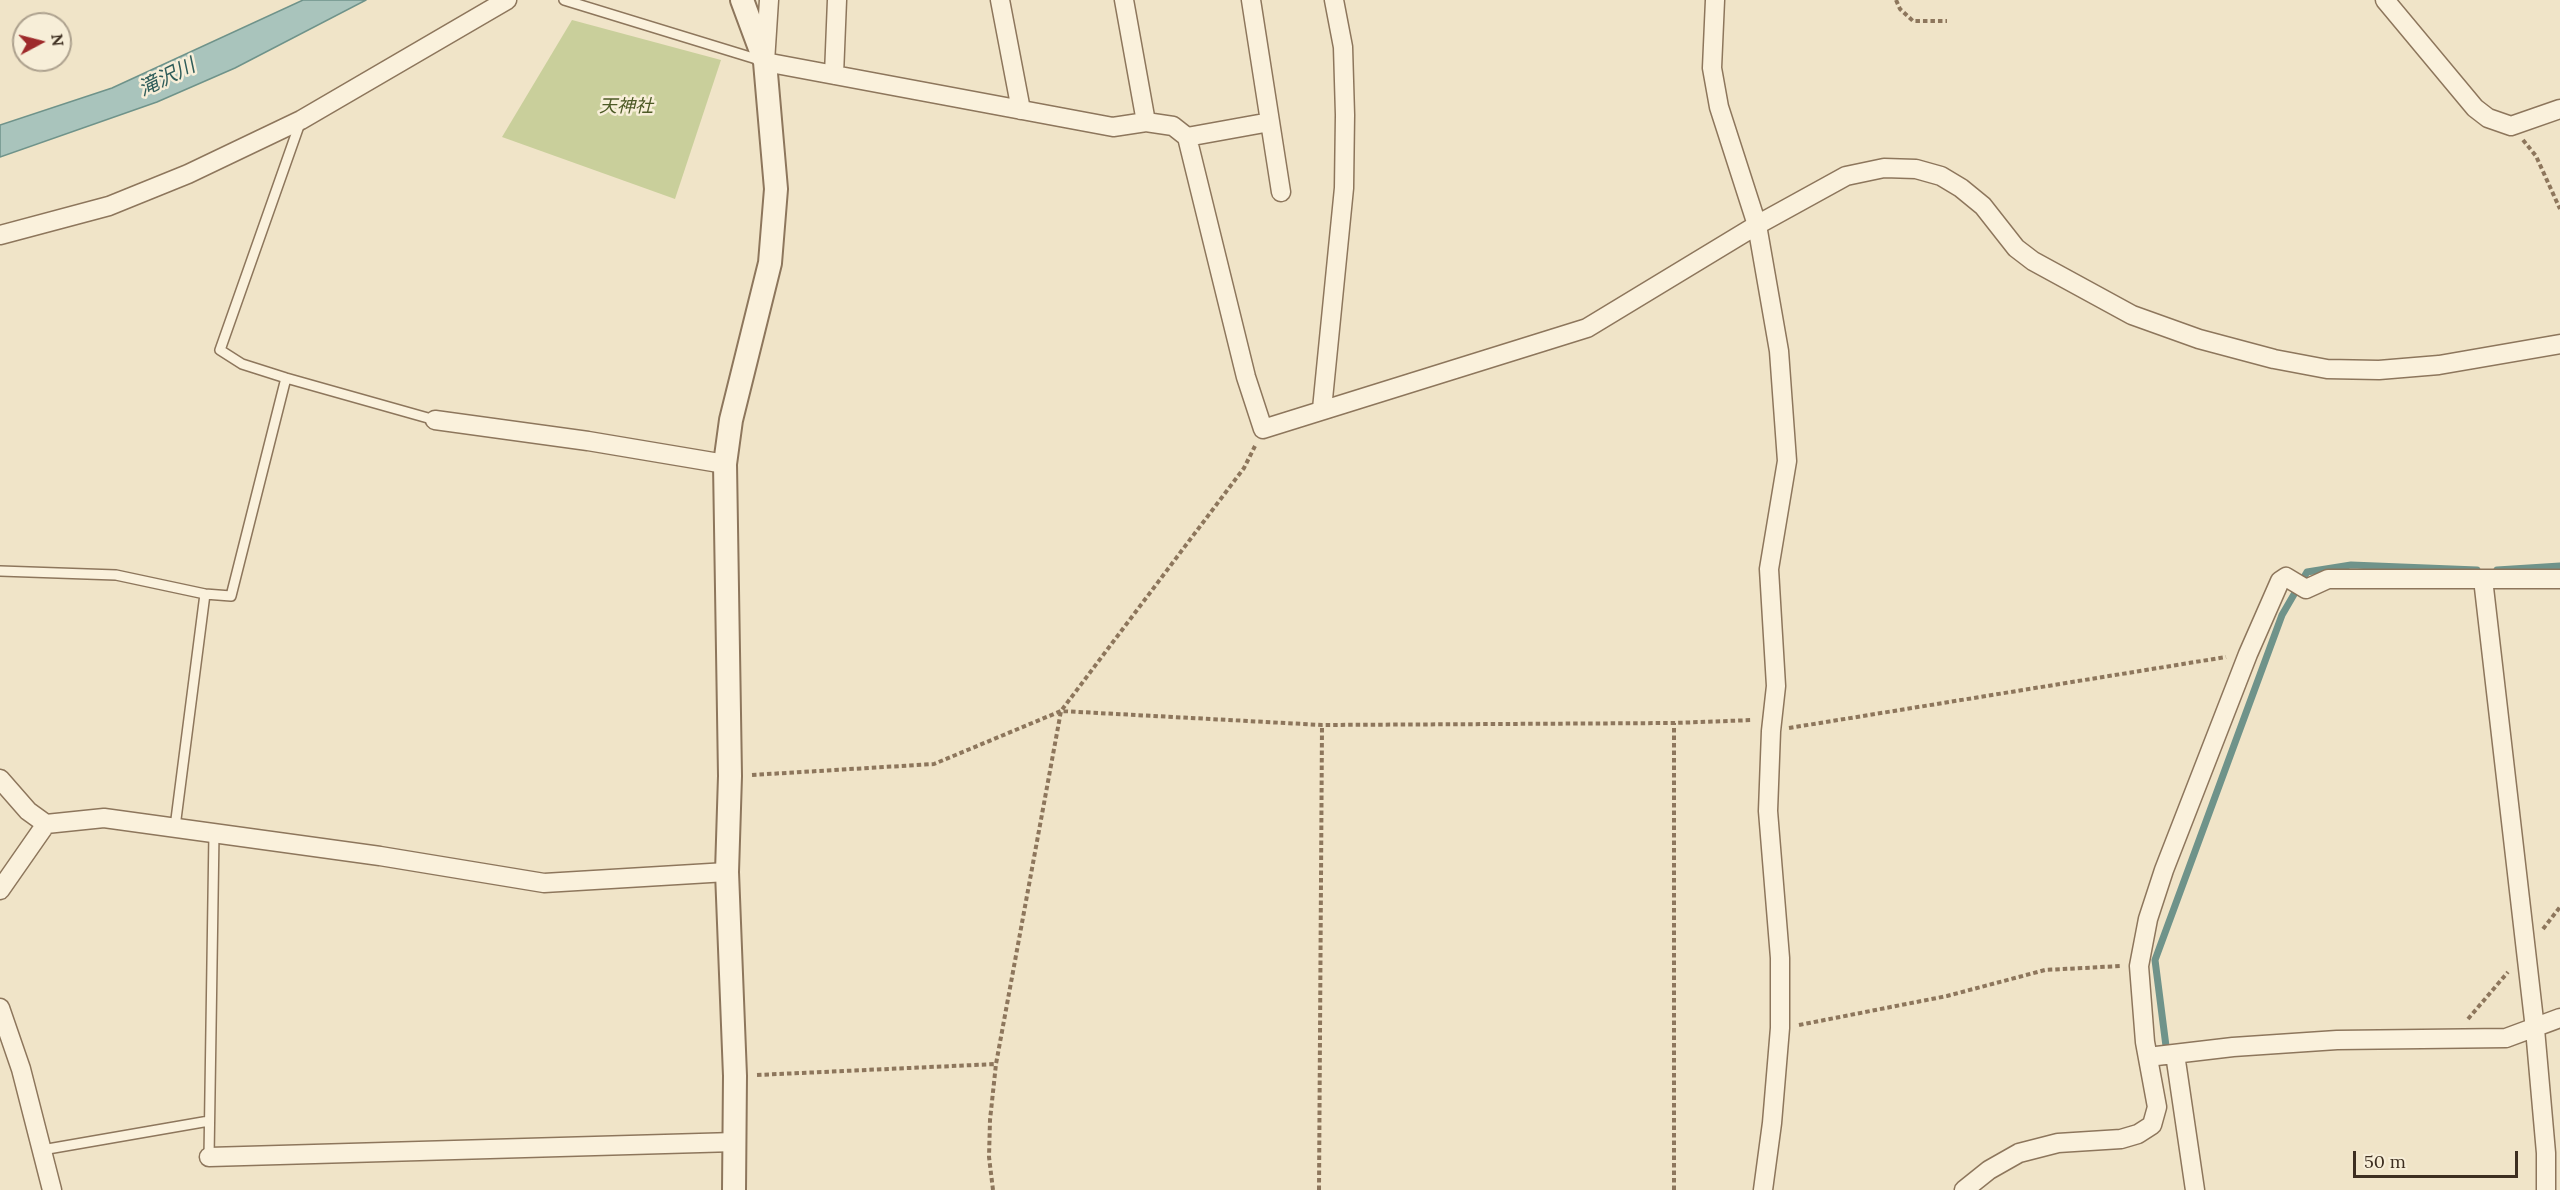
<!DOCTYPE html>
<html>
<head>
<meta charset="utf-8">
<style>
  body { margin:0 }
  #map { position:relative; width:2560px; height:1190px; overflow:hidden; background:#f0e4c8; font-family:Lora,serif }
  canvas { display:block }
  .north { position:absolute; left:12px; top:12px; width:60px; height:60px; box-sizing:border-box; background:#f7eed8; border:2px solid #ada18e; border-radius:50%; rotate:83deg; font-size:16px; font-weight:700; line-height:24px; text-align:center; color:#3d2e20 }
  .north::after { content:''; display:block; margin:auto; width:21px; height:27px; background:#9e2a2b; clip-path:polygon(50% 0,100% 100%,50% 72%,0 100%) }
  .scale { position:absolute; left:2353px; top:1151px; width:165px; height:27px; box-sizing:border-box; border:3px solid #3d2e20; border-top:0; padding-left:8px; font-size:18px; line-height:21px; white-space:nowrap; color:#3d2e20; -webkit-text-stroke:4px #f7eed8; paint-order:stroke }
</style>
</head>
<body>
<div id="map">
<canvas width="2560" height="1190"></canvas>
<div class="north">N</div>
<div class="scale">50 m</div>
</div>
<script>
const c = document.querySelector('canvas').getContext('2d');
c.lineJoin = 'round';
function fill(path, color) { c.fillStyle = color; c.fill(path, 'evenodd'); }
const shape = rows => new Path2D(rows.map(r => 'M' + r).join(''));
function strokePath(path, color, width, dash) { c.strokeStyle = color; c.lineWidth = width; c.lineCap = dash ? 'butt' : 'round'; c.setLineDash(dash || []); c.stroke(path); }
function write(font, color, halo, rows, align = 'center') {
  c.font = font + ' Lora,"Noto Sans JP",serif'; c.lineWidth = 5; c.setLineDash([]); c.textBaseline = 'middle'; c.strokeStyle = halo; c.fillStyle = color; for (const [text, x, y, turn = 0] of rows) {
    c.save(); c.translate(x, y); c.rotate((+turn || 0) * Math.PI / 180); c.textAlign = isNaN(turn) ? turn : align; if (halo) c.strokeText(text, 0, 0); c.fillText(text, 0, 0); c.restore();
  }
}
fill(shape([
  [572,20,721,60,675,199,502,137]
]), '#c9cf9b');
const water = shape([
  [303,0,366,0,235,68,157,102,0,157,0,125,112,88,303,0]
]);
fill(water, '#a9c4bc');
strokePath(water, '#6f938a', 1.5);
strokePath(shape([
  [2497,570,2560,566],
  [2167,1054,2155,960,2282,615,2307,572,2351,565,2477,570]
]), '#6f938a', 7);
const service = shape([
  [564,0,763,61],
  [300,123,220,350,242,364,286,378,435,420],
  [0,571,116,575,205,594,231,596,286,378],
  [175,827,205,594],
  [42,1150,209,1121],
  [209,1157,214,833]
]);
const minor = shape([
  [769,0,765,62,1113,127,1146,122,1173,126,1187,137,1246,377,1263,429,1587,328,1757,225,1846,176,1884,168,1916,169,1941,176,1961,188,1983,206,2016,248,2033,261,2132,315,2199,339,2274,359,2327,369,2379,370,2439,365,2560,344],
  [1000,0,1021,110],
  [1124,0,1146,122],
  [1251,0,1281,192],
  [1715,0,1712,68,1719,107,1757,225,1779,351,1787,461,1769,569,1776,686,1771,731,1768,811,1780,958,1780,1028,1772,1123,1763,1190],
  [2385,0,2475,108,2488,118,2511,126,2560,109],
  [834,75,837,0],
  [1187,137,1270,122],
  [0,235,109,206,188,174,301,120,507,0],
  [1322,409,1344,188,1345,115,1343,47,1334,0],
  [435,420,588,441,725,464],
  [2483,579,2535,1029,2546,1153,2546,1190],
  [0,779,28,811,46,824,104,818,380,856,544,883,727,872],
  [0,890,46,824],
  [0,1008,21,1069,52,1190],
  [2175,1054,2195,1190],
  [2148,1057,2233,1047,2337,1040,2506,1038,2560,1018],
  [209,1157,735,1142],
  [1964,1190,1989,1170,2019,1153,2058,1143,2121,1139,2138,1134,2152,1125,2157,1107,2145,1042,2139,966,2148,919,2164,870,2248,654,2280,581,2286,577,2306,589,2328,579,2560,579]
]);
const tertiary = shape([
  [734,1190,735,1076,727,872,730,776,725,464,731,420,770,263,776,189,765,62,742,0]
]);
strokePath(service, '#8d765c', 12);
strokePath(minor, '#8d765c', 21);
strokePath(tertiary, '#8d765c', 26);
strokePath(shape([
  [1896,0,1900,9,1913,21,1947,21],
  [2523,140,2536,156,2560,209],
  [1789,728,2226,657],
  [752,775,934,764,1061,711,1322,725,1674,723,1753,720],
  [2543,929,2560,907],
  [2468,1019,2508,972],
  [1799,1025,1947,996,2045,970,2121,966],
  [757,1075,996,1064],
  [993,1190,989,1157,990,1120,996,1064,1061,711,1244,468,1255,446],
  [1319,1190,1322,725],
  [1674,1190,1674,723]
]), '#8d765c', 4, [4.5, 3]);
strokePath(service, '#faf1dc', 9);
strokePath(minor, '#faf1dc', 18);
strokePath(tertiary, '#faf1dc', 22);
write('italic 18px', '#4d5a26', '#f7eed8', [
  ["天神社",626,107]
]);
write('italic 20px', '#2f5d5a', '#f7eed8', [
  ["滝沢川",167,78,-26]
]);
</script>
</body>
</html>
